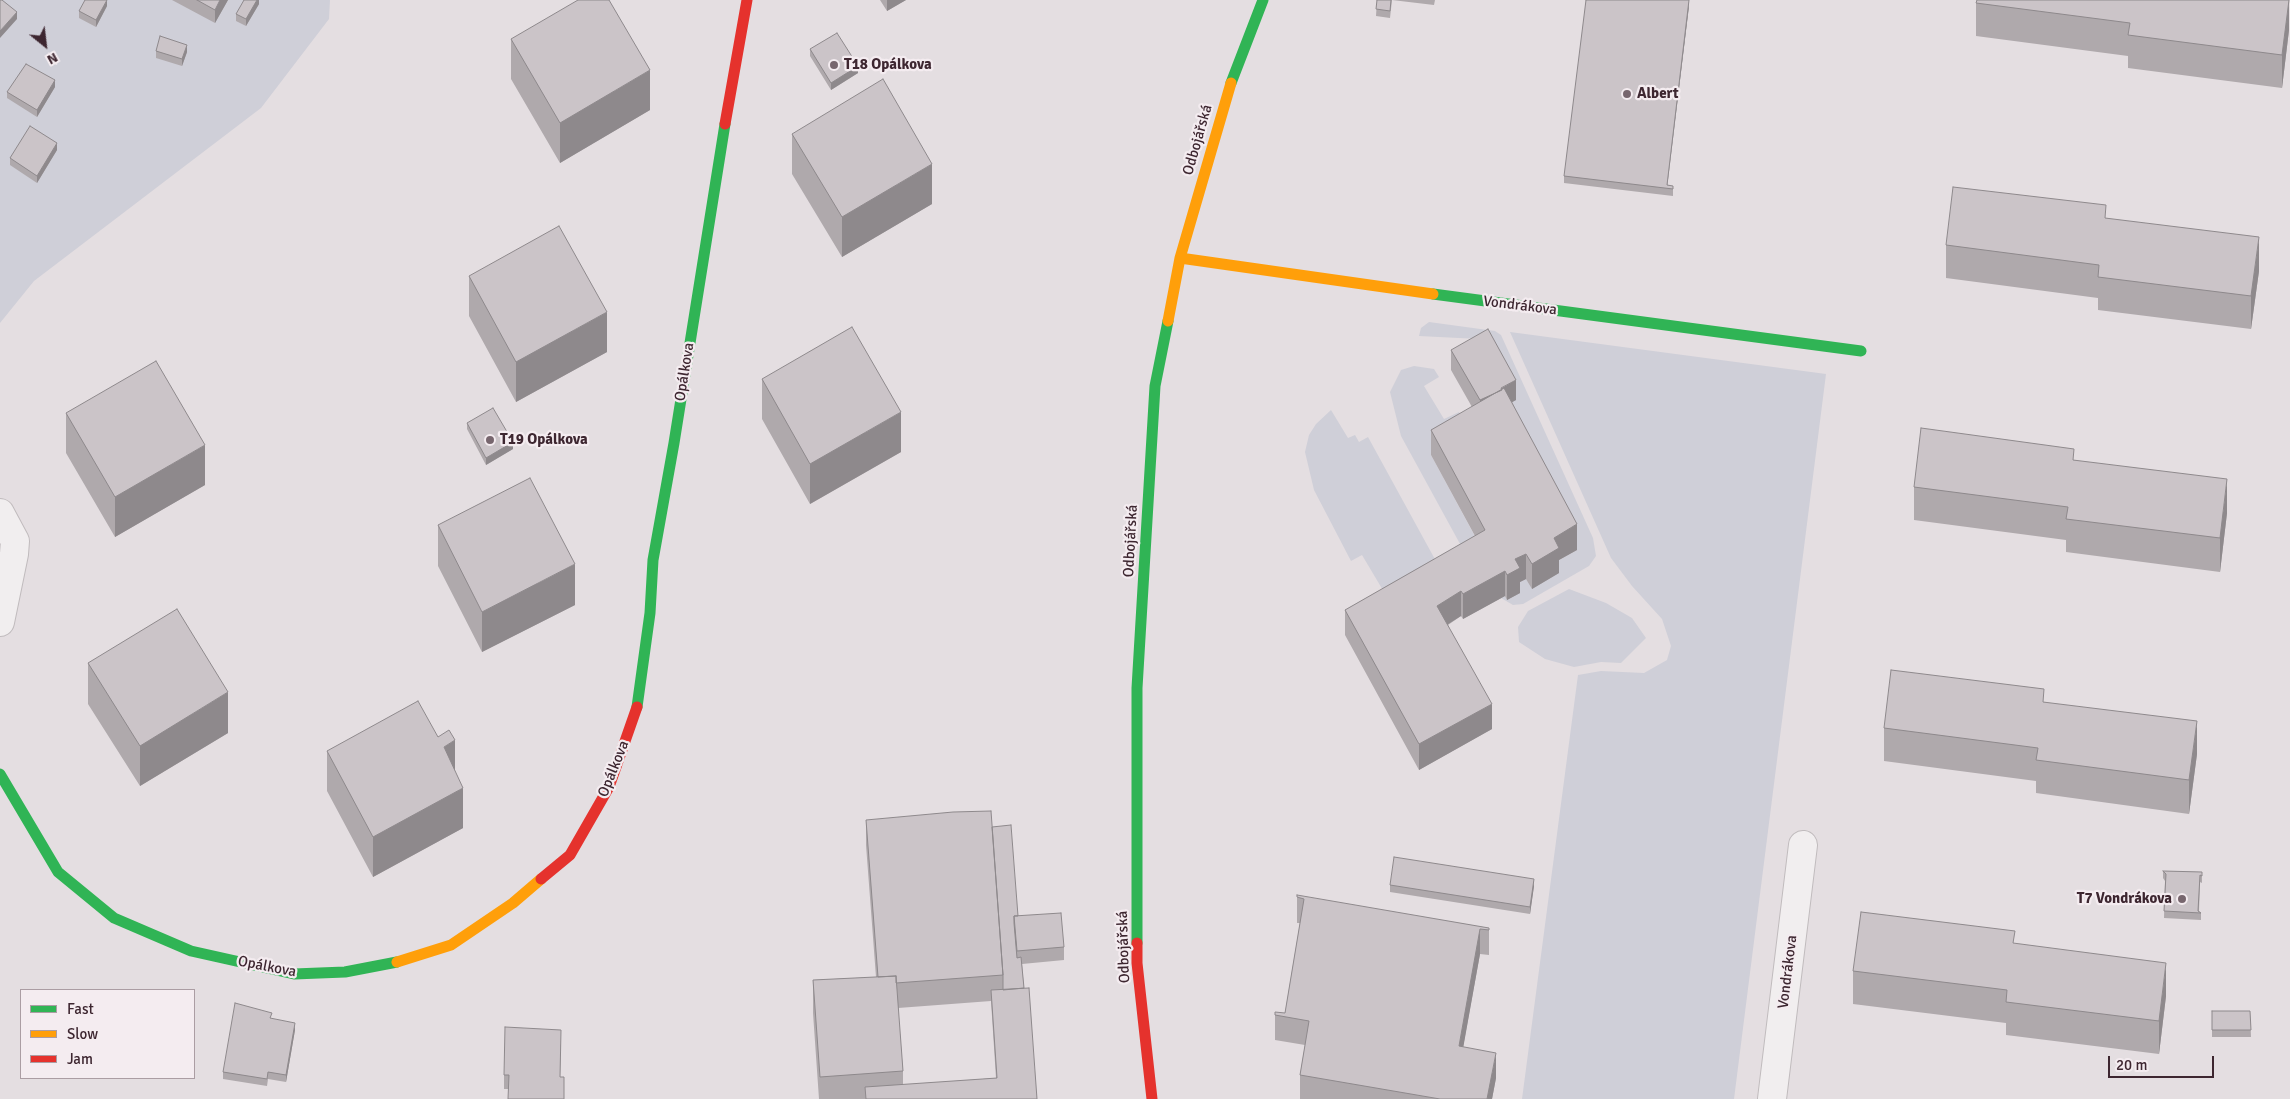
<!DOCTYPE html>
<html>
<head>
<meta charset="utf-8">
<style>
  body { margin:0 }
  #map { position:relative; width:2290px; height:1099px; overflow:hidden; background:#e4dee1; font-family:Signika,sans-serif }
  canvas { display:block }
  .legend { position:absolute; left:20px; top:989px; width:175px; height:90px; box-sizing:border-box; background:#f4ecf0; border:1px solid #ab9da3; margin:0; padding:6px 9px; list-style:none; font-size:15px; color:#3d2630 }
  .legend li { display:flex; align-items:center; gap:10px; height:25px }
  .legend b { width:25px; border:1px solid #ab9da3 }
  .north { position:absolute; left:20px; top:20px; width:50px; height:50px; -webkit-text-stroke:4px #f4ecf0; paint-order:stroke; rotate:151deg; font-size:14px; font-weight:700; line-height:20px; text-align:center; color:#3d2630 }
  .north::after { content:''; display:block; margin:auto; width:18px; height:22px; background:#3d2630; clip-path:polygon(50% 0,100% 100%,50% 72%,0 100%) }
  .scale { position:absolute; left:2108px; top:1056px; width:106px; height:22px; box-sizing:border-box; border:2px solid #3d2630; border-top:0; padding-left:6px; font-size:15px; line-height:18px; white-space:nowrap; color:#3d2630; -webkit-text-stroke:4px #f4ecf0; paint-order:stroke }
</style>
</head>
<body>
<div id="map">
<canvas width="2290" height="1099"></canvas>
<ul class="legend">
<li><b style="height:6px;background:#30b455"></b>Fast</li>
<li><b style="height:6px;background:#ff9f0a"></b>Slow</li>
<li><b style="height:6px;background:#e5322d"></b>Jam</li>
</ul>
<div class="north">N</div>
<div class="scale">20 m</div>
</div>
<script>
const c = document.querySelector('canvas').getContext('2d');
c.lineJoin = 'round';
function fill(path, color) { c.fillStyle = color; c.fill(path, 'evenodd'); }
const shape = rows => new Path2D(rows.map(r => 'M' + r).join(''));
function strokePath(path, color, width, dash) { c.strokeStyle = color; c.lineWidth = width; c.lineCap = dash ? 'butt' : 'round'; c.setLineDash(dash || []); c.stroke(path); }
function write(font, color, halo, rows, align = 'center') {
  c.font = font + ' Signika,sans-serif'; c.lineWidth = 4.5; c.setLineDash([]); c.textBaseline = 'middle'; c.strokeStyle = halo; c.fillStyle = color; for (const [text, x, y, turn = 0] of rows) {
    c.save(); c.translate(x, y); c.rotate((+turn || 0) * Math.PI / 180); c.textAlign = isNaN(turn) ? turn : align; if (halo) c.strokeText(text, 0, 0); c.fillText(text, 0, 0); c.restore();
  }
}
fill(shape([
  [0,0,330,0,329,19,261,108,34,281,0,323],
  [1429,322,1495,331,1501,335,1593,538,1596,556,1589,566,1523,604,1513,605,1501,598,1505,596,1507,599,1515,584,1577,550,1501,408,1516,399,1479,339,1419,336,1421,328],
  [1510,332,1826,374,1734,1099,1522,1099,1578,675,1601,671,1644,673,1667,660,1671,646,1662,619,1632,586,1611,558],
  [1414,366,1434,369,1439,377,1424,386,1444,419,1459,412,1470,433,1431,455,1485,555,1471,564,1401,436,1390,392,1401,370],
  [1331,410,1348,438,1355,435,1359,442,1368,437,1437,563,1384,592,1362,555,1351,561,1314,490,1305,452,1309,435,1316,424],
  [1569,589,1606,603,1632,618,1646,638,1621,663,1601,662,1574,667,1545,659,1519,642,1518,627,1528,611]
]), '#cfcfd8');
const street = shape([
  [0,513,15,541,14,554,0,622],
  [1772,1099,1803,845]
]);
strokePath(street, '#c0bbbd', 30);
strokePath(street, '#f1eeef', 28);
strokePath(shape([
  [1231,83,1263,0],
  [1433,294,1861,351],
  [637,707,650,613,653,560,674,443,725,124],
  [0,774,58,872,114,918,191,951,294,974,345,972,397,962],
  [1137,943,1137,688,1155,386,1168,321]
]), '#30b455', 11);
strokePath(shape([
  [1180,258,1433,294],
  [1168,321,1180,258,1231,83],
  [397,962,451,945,513,903,541,879]
]), '#ff9f0a', 11);
strokePath(shape([
  [725,124,747,0],
  [541,879,570,855,609,787,637,707],
  [1137,943,1137,963,1152,1099]
]), '#e5322d', 11);
fill(shape([
  [172,0,228,0,215,23],
  [259,0,259,4,246,26,236,21,236,14],
  [880,0,906,0,887,11],
  [1377,0,1435,0,1434,5,1392,0,1390,18,1376,16],
  [2289,0,2289,30,2282,88,2128,68,2128,56,1976,36,1976,3],
  [107,6,96,27,79,18,79,11],
  [1689,6,1667,185,1673,186,1673,196,1564,183,1564,176],
  [511,39,650,110,560,163,511,79],
  [810,49,858,73,831,90,810,56],
  [156,51,187,52,182,66,156,58],
  [55,87,37,117,7,98,7,92],
  [792,134,932,204,842,257,792,174],
  [57,150,37,183,10,165,10,158],
  [2106,218,2259,271,2251,329,2098,310,2098,298,1946,278,1946,245],
  [469,276,607,352,516,402,469,316],
  [1451,350,1516,400,1512,402,1577,550,1559,560,1559,573,1532,589,1526,579,1520,582,1520,593,1507,600,1505,596,1463,619,1461,616,1448,625,1492,729,1419,770,1345,635,1345,610,1475,536,1431,455,1431,430,1472,407,1451,370],
  [762,379,901,452,810,504,762,419],
  [66,413,205,485,115,537,66,453],
  [467,423,513,449,486,465,467,429],
  [2074,460,2227,513,2220,572,2066,552,2066,540,1914,520,1914,487],
  [438,525,575,605,482,652,438,566],
  [88,663,228,733,140,786,88,704],
  [2044,702,2197,754,2189,814,2036,793,2036,781,1884,761,1884,728],
  [327,751,455,772,463,828,373,877,327,791],
  [866,820,992,827,1018,916,1064,947,1064,960,1022,964,1024,988,1037,1099,819,1099,813,1013,813,980,876,977,866,845],
  [991,1001,996,1078,903,1085,903,1071,898,1008],
  [2163,871,2202,872,2202,883,2200,882,2199,911,2201,913,2201,920,2164,918,2165,881,2163,878],
  [1390,885,1534,886,1530,914,1390,892],
  [1297,897,1489,928,1489,955,1480,954,1463,1047,1496,1078,1492,1099,1300,1099,1300,1075,1305,1045,1275,1040,1275,1015,1285,1013,1300,923,1297,923],
  [2015,944,2166,996,2159,1054,2006,1035,2006,1023,1853,1004,1853,971],
  [2212,1011,2250,1011,2251,1037,2212,1037],
  [272,1019,295,1030,286,1082,268,1079,267,1086,223,1079,223,1072],
  [561,1044,560,1077,508,1089,504,1089,504,1075]
]), '#afa9ac');
fill(shape([
  [107,0,107,6,96,27,96,20],
  [220,0,228,0,215,23,215,10],
  [257,0,259,0,259,4,246,26,246,19],
  [887,0,906,0,887,11],
  [1689,0,1689,6,1667,188,1667,185],
  [2289,0,2289,30,2282,88,2282,55],
  [17,12,17,19,0,38,0,31],
  [187,45,187,52,182,66,182,59],
  [858,66,858,73,831,90,831,83],
  [650,70,650,110,560,163,560,123],
  [55,80,55,87,37,117,37,110],
  [57,143,57,150,37,183,37,176],
  [932,164,932,204,842,257,842,217],
  [2259,237,2259,271,2251,329,2251,296],
  [607,312,607,352,516,402,516,362],
  [1516,380,1516,400,1480,420,1480,400],
  [901,412,901,452,810,504,810,464],
  [513,442,513,449,486,465,486,458],
  [205,445,205,485,115,537,115,497],
  [2227,479,2227,513,2220,572,2220,538],
  [1577,524,1577,550,1559,560,1559,573,1532,589,1532,564,1554,538],
  [1526,554,1526,579,1520,582,1520,593,1507,600,1507,575,1515,559],
  [575,564,575,605,482,652,482,612],
  [1505,571,1505,596,1463,619,1463,594],
  [1461,591,1461,616,1437,631,1437,606],
  [228,692,228,733,140,786,140,746],
  [1492,704,1492,729,1419,770,1419,744],
  [2197,721,2197,754,2189,814,2189,780],
  [455,740,455,781,444,747],
  [463,788,463,828,373,877,373,837],
  [1534,879,1534,886,1530,914,1530,907],
  [1480,929,1480,954,1459,1071,1459,1046],
  [2166,963,2166,996,2159,1054,2159,1021],
  [295,1023,295,1030,286,1082,286,1075],
  [1496,1053,1496,1078,1492,1099,1487,1099]
]), '#8e898c');
const building = shape([
  [0,0,2,0,17,12,0,31,0,0],
  [85,0,107,0,96,20,79,11,85,0],
  [197,0,220,0,215,10,197,0],
  [244,0,257,0,246,19,236,14,244,0],
  [578,0,609,0,650,70,560,123,511,39,578,0],
  [1377,0,1391,0,1390,11,1376,9,1377,0],
  [1586,0,1689,0,1667,185,1673,186,1673,189,1564,176,1586,0],
  [1977,0,2289,0,2282,55,2128,35,2130,23,1976,3,1977,0],
  [837,33,858,66,831,83,810,49,837,33],
  [160,36,187,45,182,59,156,51,160,36],
  [26,64,55,80,37,110,7,92,26,64],
  [883,79,932,164,842,217,792,134,883,79],
  [30,126,57,143,37,176,10,158,30,126],
  [1953,187,2106,205,2105,218,2259,237,2251,296,2098,277,2099,265,1946,245,1953,187],
  [559,226,607,312,516,362,469,276,559,226],
  [852,327,901,412,810,464,762,379,852,327],
  [1488,329,1516,380,1501,388,1502,390,1480,400,1451,350,1488,329],
  [156,361,205,445,115,497,66,413,156,361],
  [1504,388,1577,524,1554,538,1559,548,1532,564,1526,554,1515,559,1520,568,1507,575,1505,571,1463,594,1461,591,1437,606,1492,704,1419,744,1345,610,1485,530,1431,430,1504,388],
  [493,408,513,442,486,458,467,423,493,408],
  [1921,428,2074,449,2073,460,2227,479,2220,538,2066,519,2068,507,1914,487,1921,428],
  [530,478,575,564,482,612,438,525,530,478],
  [177,609,228,692,140,746,88,663,177,609],
  [1891,670,2044,689,2043,702,2197,721,2189,780,2036,760,2038,748,1884,728,1891,670],
  [418,701,438,737,449,730,455,740,444,747,463,788,373,837,327,751,418,701],
  [991,811,1003,975,896,983,896,976,878,977,866,820,953,812,991,811],
  [1011,825,1018,916,1014,916,1014,923,1017,958,1021,957,1024,988,1003,990,1003,975,992,827,1011,825],
  [1394,857,1534,879,1530,907,1390,885,1394,857],
  [2163,871,2202,872,2202,876,2200,875,2198,911,2201,913,2164,911,2166,874,2163,871],
  [1297,895,1489,928,1489,930,1480,929,1459,1046,1496,1053,1487,1099,1440,1099,1300,1075,1309,1021,1275,1015,1275,1012,1285,1013,1304,899,1297,897,1297,895],
  [1861,912,2015,931,2013,943,2166,963,2159,1021,2006,1002,2007,990,1853,971,1861,912],
  [1061,913,1064,947,1017,951,1014,916,1061,913],
  [896,976,903,1071,820,1077,813,980,896,976],
  [1029,988,1037,1099,866,1099,865,1087,997,1078,991,990,1029,988],
  [235,1003,272,1013,270,1018,295,1023,286,1075,268,1072,267,1079,223,1072,235,1003],
  [2212,1011,2250,1011,2251,1030,2212,1030,2212,1011],
  [505,1027,561,1030,560,1077,564,1077,564,1099,508,1099,509,1075,504,1075,505,1027]
]);
fill(building, '#cbc4c8');
strokePath(building, '#8e898c', 1);
for (const [x, y, r, color] of [
  [834,65,5,"#77666e"],
  [1627,94,5,"#77666e"],
  [490,440,5,"#77666e"],
  [2182,899,5,"#77666e"]
]) { const dot = new Path2D(); dot.arc(x, y, r, 0, 2 * Math.PI); c.fillStyle = color; c.fill(dot); strokePath(dot, '#f4ecf0', 2); }
write('bold 15px', '#3d2630', '#f4ecf0', [
  ["T18 Opálkova",844,65],
  ["Albert",1637,94],
  ["T19 Opálkova",500,440],
  ["T7 Vondrákova",2172,899,"right"]
], 'left');
write('15px', '#3d2630', '#f4ecf0', [
  ["Odbojářská",1198,140,-74],
  ["Vondrákova",1520,306,7],
  ["Opálkova",685,372,-81],
  ["Odbojářská",1131,541,-87],
  ["Opálkova",614,769,-68],
  ["Odbojářská",1124,947,-92],
  ["Opálkova",267,967,11],
  ["Vondrákova",1788,972,-83]
]);
</script>
</body>
</html>
